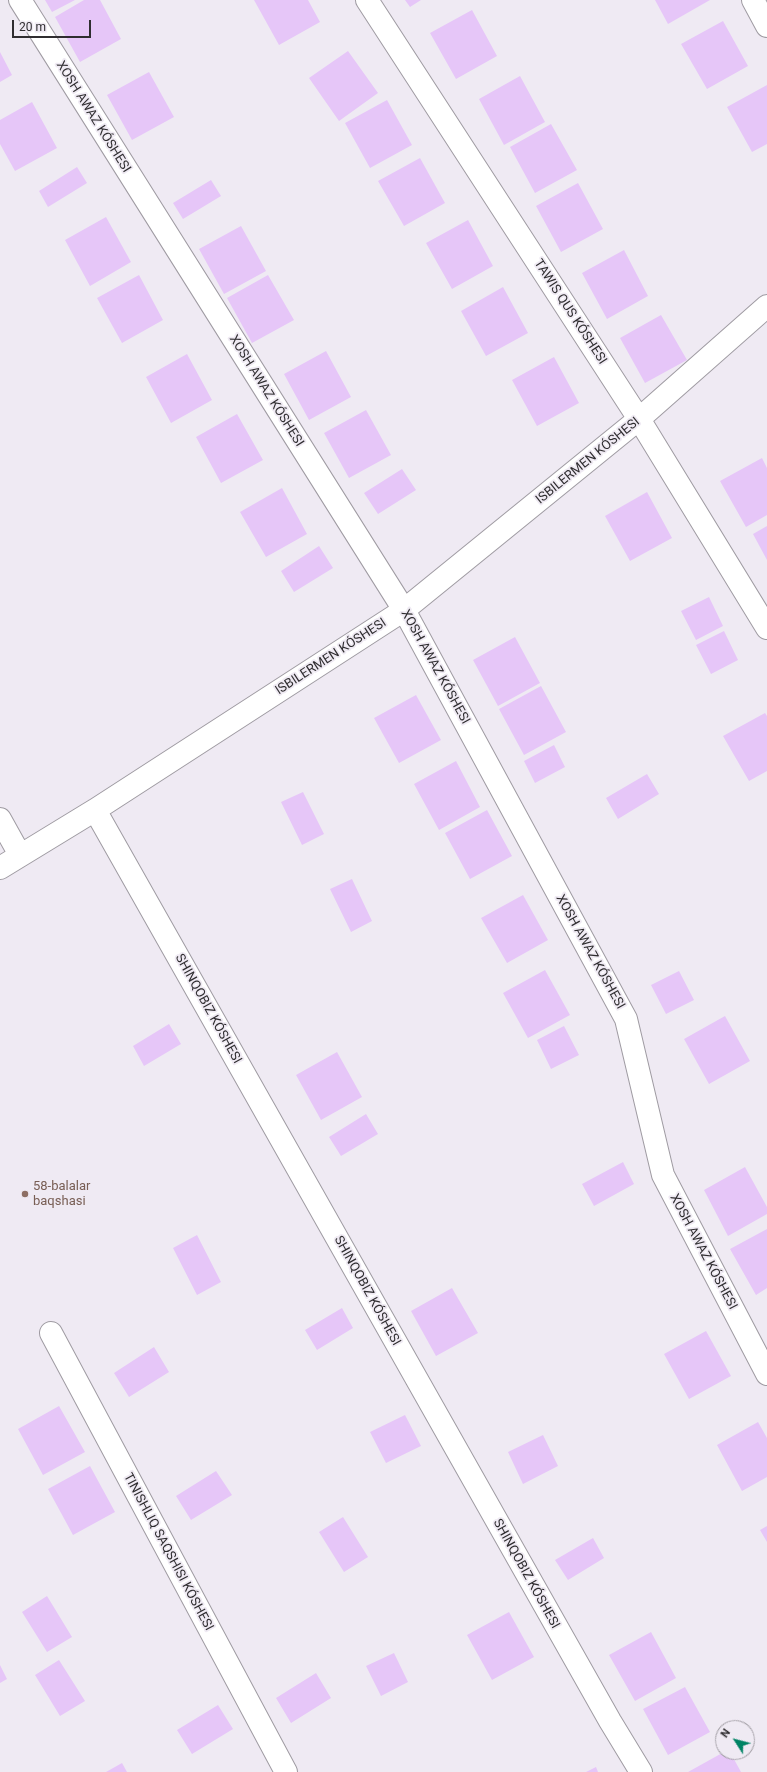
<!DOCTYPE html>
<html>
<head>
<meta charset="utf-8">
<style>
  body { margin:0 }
  #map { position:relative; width:767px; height:1772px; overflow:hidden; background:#efeaf3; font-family:Roboto,sans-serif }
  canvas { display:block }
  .north { position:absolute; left:715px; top:1720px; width:40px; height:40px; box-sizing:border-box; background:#efeaf3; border:1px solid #a29ea5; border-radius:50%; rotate:306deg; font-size:11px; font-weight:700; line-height:16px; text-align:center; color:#2f2d30 }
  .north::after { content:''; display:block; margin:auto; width:14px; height:18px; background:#008364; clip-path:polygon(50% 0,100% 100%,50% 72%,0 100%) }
  .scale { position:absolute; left:12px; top:20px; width:79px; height:18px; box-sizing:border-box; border:2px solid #2f2d30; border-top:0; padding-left:5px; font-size:12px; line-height:14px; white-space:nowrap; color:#2f2d30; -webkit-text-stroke:3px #efeaf3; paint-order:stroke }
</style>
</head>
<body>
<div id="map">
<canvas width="767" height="1772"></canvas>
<div class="north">N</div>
<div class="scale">20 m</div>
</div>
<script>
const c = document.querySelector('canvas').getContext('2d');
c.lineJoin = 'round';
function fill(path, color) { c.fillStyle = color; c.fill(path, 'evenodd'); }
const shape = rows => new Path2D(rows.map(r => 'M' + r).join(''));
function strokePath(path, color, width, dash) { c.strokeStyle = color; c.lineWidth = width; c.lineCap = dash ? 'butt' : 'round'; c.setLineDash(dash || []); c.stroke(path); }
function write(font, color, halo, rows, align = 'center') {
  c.font = font + ' Roboto,sans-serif'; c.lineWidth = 3.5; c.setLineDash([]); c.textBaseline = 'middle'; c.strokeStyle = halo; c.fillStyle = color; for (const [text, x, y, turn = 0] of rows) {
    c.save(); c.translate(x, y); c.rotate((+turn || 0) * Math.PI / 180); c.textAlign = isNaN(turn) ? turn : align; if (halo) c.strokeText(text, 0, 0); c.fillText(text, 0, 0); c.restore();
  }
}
fill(shape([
  [45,0,75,0,52,12],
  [84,0,100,0,121,39,80,62,55,17],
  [254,0,308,0,320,22,279,45],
  [405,0,421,0,410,7],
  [655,0,710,0,668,24],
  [472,10,497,56,456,79,430,33],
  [723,21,748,66,707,89,681,44],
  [348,51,378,93,339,121,309,78],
  [0,52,12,75,0,82],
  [149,72,174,117,132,140,107,95],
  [520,76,545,122,504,145,479,99],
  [767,85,767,144,752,152,727,107],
  [387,100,412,145,370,168,345,123],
  [32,102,57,148,15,171,0,144,0,120],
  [551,124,577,170,535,193,510,147],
  [420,158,445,203,404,226,378,181],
  [77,167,87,183,48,207,39,191],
  [211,180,221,196,183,219,173,203],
  [578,183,603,229,561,252,536,206],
  [106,217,131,262,90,286,65,240],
  [468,220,493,266,452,289,426,243],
  [241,226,266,271,224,294,199,249],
  [624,250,648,296,607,319,582,273],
  [139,275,163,320,122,343,97,298],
  [268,275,294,320,252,343,227,298],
  [503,287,528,333,486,356,461,311],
  [661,315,687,360,645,383,620,338],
  [326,351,351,397,309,420,284,374],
  [187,354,212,400,171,423,146,377],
  [554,357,579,403,537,426,512,380],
  [366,410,391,455,349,478,324,433],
  [237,414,263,460,221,483,196,437],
  [762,458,767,468,767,515,746,527,720,481],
  [402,469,416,490,378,514,364,493],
  [282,488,307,534,266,557,240,512],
  [647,492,672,538,630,561,605,516],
  [767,526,767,560,753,534],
  [319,546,333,568,294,592,281,571],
  [709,597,723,626,696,640,681,611],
  [724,631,738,660,711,674,696,645],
  [515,637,540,683,498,706,473,660],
  [541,686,566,732,524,755,499,709],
  [416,695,441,740,399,763,374,718],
  [765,713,767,716,767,771,749,781,723,736],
  [554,745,565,767,535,783,524,761],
  [456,761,480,807,439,830,414,784],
  [647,774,659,794,618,819,606,798],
  [303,792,324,834,302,845,281,802],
  [487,810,512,856,470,879,445,833],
  [352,879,372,921,351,932,330,889],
  [523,895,548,940,507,963,481,918],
  [545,970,570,1015,528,1038,503,993],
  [679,971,694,1000,666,1014,651,985],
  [725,1016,750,1061,709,1084,684,1039],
  [169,1024,181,1044,144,1066,133,1046],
  [564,1026,579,1055,551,1069,537,1040],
  [337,1052,362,1097,321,1120,296,1075],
  [366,1114,378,1134,341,1156,329,1137],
  [623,1162,634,1184,594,1206,582,1184],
  [745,1167,767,1207,767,1214,728,1236,704,1190],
  [767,1229,767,1288,756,1295,730,1249],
  [197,1235,221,1282,197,1295,173,1248],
  [452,1288,478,1333,436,1356,411,1311],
  [342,1308,353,1328,317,1350,305,1330],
  [706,1331,731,1376,689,1399,664,1354],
  [154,1347,169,1372,129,1397,114,1373],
  [59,1406,85,1452,43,1475,18,1429],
  [405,1415,421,1446,386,1463,370,1432],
  [758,1422,767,1438,767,1477,742,1491,717,1445],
  [543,1435,558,1466,523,1484,508,1452],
  [90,1466,115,1512,73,1535,48,1489],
  [216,1471,232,1495,191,1520,176,1496],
  [343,1517,368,1557,344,1572,319,1532],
  [767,1526,767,1542,760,1530],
  [593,1538,604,1558,568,1580,555,1560],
  [47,1596,72,1637,47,1652,22,1612],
  [509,1612,534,1657,492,1680,467,1635],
  [651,1632,676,1678,635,1701,609,1655],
  [394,1653,408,1682,381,1696,366,1666],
  [59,1660,85,1701,60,1716,35,1675],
  [0,1665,7,1679,0,1683],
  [316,1673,331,1698,291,1723,276,1698],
  [685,1687,710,1732,668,1755,643,1709],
  [218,1705,233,1729,192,1754,177,1730],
  [724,1752,730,1752,741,1772,688,1772],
  [122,1763,127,1772,106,1772],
  [596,1767,598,1772,586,1772]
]), '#e6c6f8');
const street = shape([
  [20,0,404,610,626,1019,663,1175,767,1374],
  [367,0,639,419,767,628],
  [753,0,767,26],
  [95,810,610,1721,641,1772],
  [0,819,20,855],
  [0,868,95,810,404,610,639,419,767,306],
  [51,1333,286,1772]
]);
strokePath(street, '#9f9ba2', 24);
strokePath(street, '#fff', 22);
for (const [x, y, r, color] of [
  [25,1194,4,"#8d6e63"]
]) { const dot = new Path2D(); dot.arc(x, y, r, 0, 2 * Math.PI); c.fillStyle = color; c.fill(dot); strokePath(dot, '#efeaf3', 1.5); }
write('13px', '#2f2d30', '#efeaf3', [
  ["XOSH AWAZ KÓSHESI",93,117,58],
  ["TAWIS QUS KÓSHESI",570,312,57],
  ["XOSH AWAZ KÓSHESI",266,391,58],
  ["ISBILERMEN KÓSHESI",588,461,-39],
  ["ISBILERMEN KÓSHESI",331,657,-33],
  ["XOSH AWAZ KÓSHESI",435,667,61],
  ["XOSH AWAZ KÓSHESI",590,952,61],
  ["SHINQOBIZ KÓSHESI",208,1009,61],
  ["XOSH AWAZ KÓSHESI",703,1252,62],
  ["SHINQOBIZ KÓSHESI",367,1291,61],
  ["TINISHLIQ SAQSHISI KÓSHESI",168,1552,62],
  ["SHINQOBIZ KÓSHESI",526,1574,61]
]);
write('13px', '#785e54', '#efeaf3', [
  ["58-balalar",33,1187],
  ["baqshasi",33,1202]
], 'left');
</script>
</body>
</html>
